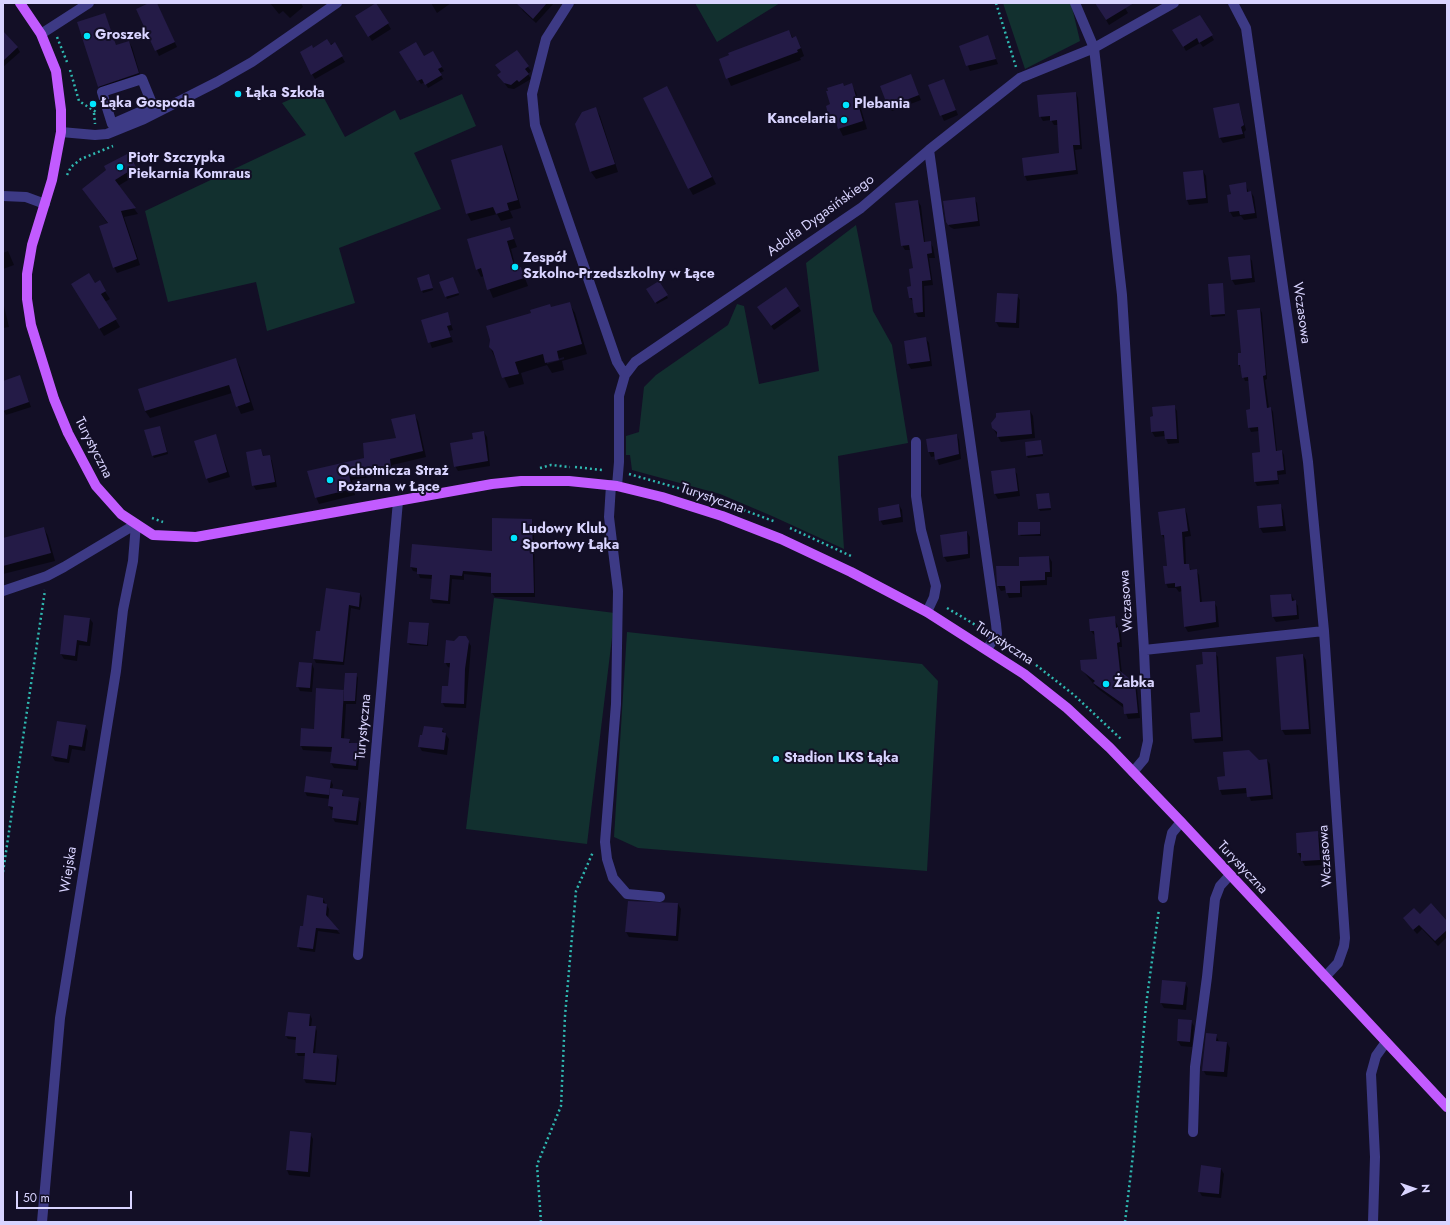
<!DOCTYPE html>
<html>
<head>
<meta charset="utf-8">
<style>
  body { margin:0 }
  #map { position:relative; width:1450px; height:1225px; overflow:hidden; background:#130f26; font-family:Jost,sans-serif }
  canvas { display:block }
  .frame { position:absolute; inset:0; border:4px solid #d9d4ff; pointer-events:none }
  .north { position:absolute; left:1394px; top:1169px; width:40px; height:40px; -webkit-text-stroke:3px #130f26; paint-order:stroke; rotate:88deg; font-size:11px; font-weight:700; line-height:16px; text-align:center; color:#d9d4ff }
  .north::after { content:''; display:block; margin:auto; width:14px; height:18px; background:#d9d4ff; clip-path:polygon(50% 0,100% 100%,50% 72%,0 100%) }
  .scale { position:absolute; left:16px; top:1191px; width:116px; height:18px; box-sizing:border-box; border:2px solid #d9d4ff; border-top:0; padding-left:5px; font-size:12px; line-height:14px; white-space:nowrap; color:#d9d4ff; -webkit-text-stroke:3px #130f26; paint-order:stroke }
</style>
</head>
<body>
<div id="map">
<canvas width="1450" height="1225"></canvas>
<div class="frame"></div>
<div class="north">N</div>
<div class="scale">50 m</div>
</div>
<script>
const c = document.querySelector('canvas').getContext('2d');
c.lineJoin = 'round';
function fill(path, color) { c.fillStyle = color; c.fill(path, 'evenodd'); }
const shape = rows => new Path2D(rows.map(r => 'M' + r).join(''));
function strokePath(path, color, width, dash) { c.strokeStyle = color; c.lineWidth = width; c.lineCap = dash ? 'butt' : 'round'; c.setLineDash(dash || []); c.stroke(path); }
function write(font, color, halo, rows, align = 'center') {
  c.font = font + ' Jost,sans-serif'; c.lineWidth = 4; c.setLineDash([]); c.textBaseline = 'middle'; c.strokeStyle = halo; c.fillStyle = color; for (const [text, x, y, turn = 0] of rows) {
    c.save(); c.translate(x, y); c.rotate((+turn || 0) * Math.PI / 180); c.textAlign = isNaN(turn) ? turn : align; if (halo) c.strokeText(text, 0, 0); c.fillText(text, 0, 0); c.restore();
  }
}
fill(shape([
  [695,3,780,3,717,42],
  [1003,3,1071,3,1080,41,1025,69],
  [318,87,345,137,395,110,400,120,462,94,476,126,414,153,441,209,339,248,355,303,267,331,256,282,168,302,145,211,306,135,282,103],
  [856,225,873,311,892,345,908,443,838,456,844,549,772,516,720,494,632,470,630,455,626,455,626,436,639,432,644,387,656,375,728,325,737,304,744,306,759,384,819,371,806,263],
  [494,598,615,613,587,844,466,829],
  [627,632,922,664,938,681,927,871,638,848,614,837]
]), '#12302f');
fill(shape([
  [151,3,156,3,158,6,177,47,159,56,137,10],
  [270,3,301,3,303,7,290,18,283,11,279,14],
  [431,3,451,3,437,13],
  [523,3,554,3,536,23,523,11,520,6],
  [1096,3,1122,3,1128,13,1109,25],
  [376,4,391,29,372,41,357,16],
  [105,14,116,46,129,42,132,47,141,78,101,92,78,23],
  [1200,16,1214,40,1203,47,1200,43,1186,51,1174,30],
  [789,31,793,38,796,37,800,45,804,56,800,58,801,60,731,86,720,60],
  [3,36,17,47,20,52,3,67],
  [987,36,998,64,970,71,960,46],
  [334,43,345,62,315,79,312,74,313,49],
  [516,51,531,71,528,74,531,79,514,89,508,88,502,80,502,73,497,65],
  [432,52,444,71,440,73,443,79,428,88,425,82,421,84,401,53,424,57],
  [911,75,921,100,892,111,889,107],
  [851,85,856,92,867,129,843,136,837,124,835,125,830,117,832,105,844,87],
  [946,85,958,115,944,121,929,86],
  [1076,93,1078,98,1082,149,1075,150,1078,174,1027,181,1025,176,1023,159,1061,154,1058,125,1054,125,1051,120,1043,121,1040,116],
  [670,94,716,184,693,195,689,188],
  [1239,104,1246,130,1244,132,1245,138,1223,143,1220,138,1214,109],
  [596,109,600,116,618,172,596,179,591,172,576,124],
  [502,146,506,154,521,208,510,211,513,218,501,221,497,214,471,221,467,213],
  [132,160,138,174,118,186,138,214,124,217,140,265,117,273,114,267,108,224,83,189,107,171],
  [1203,171,1206,176,1208,203,1189,205,1187,200],
  [1245,183,1249,193,1251,192,1254,197,1257,218,1244,220,1241,216,1233,217,1230,212,1228,196,1232,195],
  [974,198,977,203,980,226,954,229,950,227,947,222],
  [918,201,921,206,925,242,930,242,933,247,935,258,929,258,933,285,924,286,925,317,918,317,915,312,914,303,910,298,908,288,912,287,914,269,911,250,905,250,902,245],
  [510,228,517,247,511,249,516,269,521,268,528,286,493,298,484,276,481,277,477,269],
  [8,251,14,265,3,269,3,253],
  [1249,256,1252,261,1255,282,1235,285,1232,280],
  [430,277,433,290,423,293,418,278],
  [454,280,459,295,447,299,441,283],
  [99,282,110,299,105,302,120,327,104,336,77,292],
  [659,283,668,298,657,304,648,289],
  [1222,284,1225,316,1212,317,1211,315],
  [1017,295,1020,300,1019,328,999,327,996,322],
  [3,302,9,327,3,328],
  [569,303,575,313,587,354,562,361,564,370,552,373,547,365,521,373,524,384,509,388,490,347,551,308],
  [564,357,564,359,547,364,547,362],
  [798,306,801,311,774,330,761,312],
  [1260,309,1262,313,1267,379,1265,380,1269,408,1271,408,1273,412,1277,452,1282,451,1284,455,1286,474,1278,475,1279,484,1257,486,1255,482,1261,453,1259,431,1251,432,1249,427,1251,410,1249,381,1245,381,1239,365,1242,354],
  [447,313,453,330,449,331,453,342,432,348,422,321],
  [926,339,929,343,932,366,911,369,908,364],
  [236,359,240,367,254,410,241,414,232,393,150,418,145,411],
  [20,377,31,407,6,415,3,409,3,382],
  [1174,406,1177,411,1179,443,1168,444,1165,436,1155,437,1152,432],
  [1030,411,1033,416,1035,438,1001,442,993,428],
  [414,415,418,421,426,457,392,465,394,473,352,480,355,495,319,504,316,497,365,459,397,439],
  [161,429,168,454,154,458,153,456],
  [484,432,487,437,490,466,458,471,455,466,474,440],
  [957,435,959,440,961,459,939,465,936,456,931,457,929,452,927,440],
  [216,436,230,477,209,483,207,479],
  [1041,442,1043,456,1028,458,1027,456],
  [261,450,264,457,269,456,272,461,277,487,256,490,253,485],
  [1014,469,1017,474,1020,496,998,499,995,494],
  [1049,496,1051,510,1040,511,1039,509],
  [899,505,902,510,903,522,883,525,880,520],
  [1280,505,1283,510,1286,531,1263,533,1260,528,1258,507],
  [1185,509,1187,514,1191,536,1185,537,1186,565,1189,565,1191,571,1196,570,1199,575,1202,603,1214,602,1217,607,1219,627,1188,632,1185,627,1182,591,1179,592,1176,588,1168,588,1166,583,1168,567,1165,540,1162,535],
  [531,520,534,525,535,597,495,597,492,593,492,577,464,574,464,580,452,579,450,604,433,603,431,599,432,579,420,578,418,572,413,571,411,567,493,552],
  [1039,523,1041,536,1021,536,1019,534],
  [44,528,48,536,55,561,3,574,3,547],
  [967,532,970,537,970,558,947,562,944,557],
  [1049,557,1052,562,1052,577,1047,577,1047,585,1022,586,1022,597,1009,598,1006,590,1001,591,998,586,1020,567],
  [360,594,362,598,360,610,351,608,344,665,316,663,314,659,317,632,320,632],
  [1291,595,1298,606,1299,619,1276,622,1273,617],
  [65,616,90,619,93,623,90,646,79,645,77,661,64,659,61,654],
  [1114,618,1121,633,1122,647,1119,647,1122,674,1134,684,1137,689,1140,718,1128,719,1124,708,1097,688,1082,670,1098,660,1095,636,1091,631],
  [429,624,428,646,410,645,408,643],
  [468,641,471,646,466,708,445,707,442,702,449,687,451,668,448,667,445,662],
  [1215,653,1218,657,1223,741,1195,743,1193,739,1201,713],
  [1303,655,1306,660,1311,734,1285,735,1282,730],
  [312,664,314,669,312,692,300,691,298,687],
  [356,674,358,678,356,704,346,704,344,739,349,740,351,744,358,744,360,749,358,770,334,768,331,763,332,752,303,750,301,746,315,730],
  [85,726,88,731,85,751,72,749,69,763,55,761,52,756],
  [442,729,449,739,447,755,422,751,419,746],
  [1267,760,1270,764,1273,799,1251,801,1248,793,1222,795,1220,790,1226,777,1259,761],
  [331,781,333,785,332,790,342,791,344,797,358,799,361,803,358,825,335,822,333,818,334,810,331,810,329,806,330,799,307,796,305,792],
  [1317,832,1320,837,1322,865,1305,866,1298,853],
  [323,899,329,909,328,919,340,934,318,931,315,952,300,950,298,946,304,927],
  [629,902,678,904,681,909,678,941,629,937,626,932],
  [1419,915,1447,922,1447,937,1438,946,1422,929,1417,934,1404,919],
  [1185,983,1188,988,1186,1010,1164,1008,1161,1003],
  [310,1015,312,1019,311,1027,315,1027,317,1031,315,1054,337,1056,339,1060,336,1085,306,1083,304,1079,306,1056,298,1056,296,1052,297,1040,288,1039,286,1036],
  [1191,1021,1194,1026,1192,1047,1181,1046,1178,1041],
  [1216,1035,1219,1042,1227,1043,1230,1048,1227,1077,1206,1075,1203,1070],
  [310,1134,313,1139,310,1177,289,1175,287,1170],
  [1221,1169,1224,1174,1221,1198,1202,1196,1199,1191]
]), '#0007');
fill(shape([
  [149,3,157,3,175,42,155,51,136,9],
  [376,3,389,23,368,37,355,16],
  [516,3,547,3,533,19],
  [1095,3,1134,3,1106,20],
  [105,13,116,45,129,41,139,73,98,87,77,22],
  [1200,15,1213,35,1199,43,1197,38,1183,47,1172,30],
  [789,30,792,38,796,36,801,48,797,50,798,52,726,79,719,59,729,55,728,53],
  [3,31,18,47,3,61],
  [988,35,996,59,966,66,959,46],
  [327,39,331,45,335,42,343,56,311,75,300,52,312,45,313,48],
  [416,42,424,56,433,51,442,67,438,69,442,75,425,85,422,79,417,81,399,52],
  [517,50,529,66,525,69,529,74,519,82,517,80,511,85,504,83,497,75,501,72,495,65],
  [911,74,919,95,888,107,880,86],
  [944,79,956,110,940,116,928,85],
  [843,83,844,86,852,83,863,121,838,129,834,116,829,118,826,106,830,104,826,91,828,91,827,88],
  [667,86,712,177,688,189,643,98],
  [1076,92,1080,145,1073,145,1076,170,1024,176,1022,158,1059,153,1057,120,1050,121,1050,116,1039,117,1037,95],
  [1239,103,1244,125,1241,127,1243,134,1219,138,1213,108],
  [596,107,615,164,590,172,575,124,582,112],
  [502,145,518,200,507,203,509,210,496,214,493,207,466,214,451,160],
  [129,153,136,167,115,180,136,208,121,211,137,259,113,268,99,226,108,223,82,189,106,170,104,166],
  [1203,170,1206,198,1186,200,1183,172],
  [1246,182,1247,192,1251,191,1255,213,1240,215,1239,211,1229,212,1227,195,1231,194,1229,185],
  [975,197,978,221,948,225,946,222,943,201],
  [918,200,924,242,931,241,932,253,927,254,931,280,922,281,923,312,914,313,912,298,909,298,907,287,911,286,909,269,913,268,909,245,901,246,895,203],
  [510,227,514,239,507,241,515,269,521,267,524,278,487,290,481,268,476,270,467,239],
  [1250,255,1252,278,1231,280,1228,257],
  [89,273,95,283,100,280,106,291,101,294,117,319,99,329,71,284],
  [429,274,433,288,421,291,417,278],
  [453,277,459,293,445,297,439,282],
  [659,281,668,295,655,303,646,289],
  [1223,283,1225,314,1210,315,1208,284],
  [786,287,799,306,771,326,757,307],
  [997,293,1018,294,1016,323,995,322],
  [570,302,582,344,557,351,559,360,545,363,543,354,515,362,519,374,502,378,493,351,489,347,490,340,486,326,531,313,530,310,550,304,551,307],
  [1260,308,1266,375,1263,376,1267,408,1271,407,1276,451,1282,450,1284,470,1277,471,1278,480,1254,482,1252,453,1260,452,1258,427,1248,428,1246,410,1250,409,1250,400,1248,377,1242,378,1240,365,1238,365,1238,353,1241,353,1237,310],
  [448,312,451,325,447,326,451,337,428,343,421,320],
  [926,337,930,361,907,364,904,341],
  [236,358,250,402,236,407,229,385,145,411,138,389],
  [20,375,29,402,3,411,3,381],
  [1175,405,1177,439,1165,439,1164,431,1151,432,1150,417,1153,416,1152,407],
  [1030,410,1032,434,997,437,997,432,992,428,991,423,996,417,996,413],
  [415,414,423,451,390,459,391,467,349,474,352,489,315,498,307,471,364,458,363,443,396,438,391,419],
  [160,426,167,452,152,456,144,430],
  [484,431,488,461,454,467,450,443,473,439,472,433],
  [216,434,227,472,206,479,194,441],
  [957,434,959,454,935,460,934,452,928,452,926,439],
  [1041,440,1043,454,1026,456,1025,442],
  [261,449,263,456,270,455,275,482,252,486,246,452],
  [1015,468,1018,491,994,494,991,471],
  [1049,493,1051,508,1038,509,1036,494],
  [899,504,901,517,879,521,878,508],
  [1281,504,1283,526,1259,528,1257,506],
  [1185,508,1188,531,1182,532,1184,564,1189,564,1190,570,1197,569,1200,602,1215,601,1216,622,1184,627,1181,586,1175,587,1175,583,1165,584,1163,566,1167,566,1164,535,1161,535,1158,512],
  [492,518,532,519,534,593,491,593,491,573,463,571,462,576,450,575,448,601,430,599,432,575,417,574,417,568,410,567,412,544,492,551],
  [1018,522,1040,522,1040,534,1018,535],
  [44,527,51,553,3,566,3,538],
  [967,531,968,554,943,557,940,535],
  [1049,556,1050,572,1045,572,1045,580,1020,581,1020,593,1006,593,1005,586,997,586,996,566,1019,566,1019,557],
  [326,588,360,593,359,607,349,605,343,662,313,659,316,631,320,631],
  [1291,594,1292,601,1296,600,1297,615,1272,617,1270,595],
  [64,615,90,618,87,642,77,640,75,656,60,654],
  [1115,616,1116,628,1118,627,1120,642,1117,643,1120,671,1135,683,1138,713,1124,714,1123,704,1093,683,1095,681,1081,670,1080,660,1097,659,1094,631,1090,631,1089,619],
  [409,622,429,623,427,645,407,643],
  [459,636,466,636,469,641,465,669,464,704,441,703,442,686,448,686,450,663,444,663,446,640,454,641],
  [1202,652,1216,652,1221,737,1192,739,1190,713,1200,712,1196,665,1203,664],
  [1303,654,1309,729,1281,730,1276,657],
  [299,662,312,663,310,688,296,687],
  [345,673,357,673,355,701,343,701],
  [316,688,344,690,341,738,350,739,349,743,358,743,356,766,330,763,332,747,300,746,301,728,314,729],
  [57,721,86,725,82,747,69,745,67,759,51,756],
  [424,726,443,728,442,732,446,733,444,750,418,747,420,735,422,735],
  [1249,750,1259,760,1267,759,1271,795,1247,797,1246,788,1219,790,1217,777,1225,776,1223,752],
  [306,776,331,780,329,795,304,792],
  [330,788,343,790,342,796,359,798,356,821,332,818,333,807,328,806],
  [1318,831,1320,860,1301,861,1301,853,1297,853,1296,833],
  [307,895,323,898,323,903,327,904,326,915,339,930,316,928,313,949,297,947,300,926,303,926],
  [628,901,678,903,676,936,625,932],
  [1431,903,1447,921,1447,930,1435,941,1419,925,1413,930,1403,918,1414,908,1420,914],
  [1162,980,1186,982,1183,1005,1160,1003],
  [288,1012,310,1014,309,1026,316,1026,313,1053,337,1055,335,1082,303,1079,305,1053,295,1053,296,1037,285,1036],
  [1178,1019,1192,1020,1190,1042,1177,1041],
  [1206,1033,1217,1034,1216,1041,1227,1042,1224,1072,1202,1071],
  [290,1131,311,1133,308,1172,286,1170],
  [1201,1165,1221,1168,1219,1194,1198,1192]
]), '#241b47');
strokePath(shape([
  [770,3,770,4],
  [996,3,1016,67],
  [57,37,67,62],
  [70,70,79,101,96,112],
  [94,113,95,124],
  [67,175,71,167,81,159,113,146],
  [575,467,602,470],
  [540,468,551,465,570,467],
  [629,474,706,496,776,522],
  [152,518,163,522],
  [790,528,851,556],
  [947,608,984,630],
  [1005,643,1030,661],
  [1036,665,1074,695,1121,739],
  [3,872,45,590],
  [541,1222,537,1165,561,1106,565,1016,576,891,593,852],
  [1125,1222,1133,1155,1146,1005,1159,909]
]), '#2fb8b0', 2.5, [2, 3]);
strokePath(shape([
  [569,3,546,39,532,94,535,125,617,362,625,375],
  [1075,3,1094,48,1122,295,1144,650,1148,741,1144,759,1133,772],
  [1233,3,1246,28,1308,462,1324,631,1345,938,1344,946,1338,963,1325,977],
  [41,34,89,3],
  [142,79,153,106,112,124,102,92,142,79],
  [61,132,95,135,107,134,144,119,217,82,252,62,337,3],
  [929,150,996,624,997,634,987,649],
  [3,196,26,197,45,204],
  [916,442,916,496,921,530,936,586,934,597,927,612],
  [611,485,609,517,618,591,616,704,605,842,607,859,613,878,627,894,660,897],
  [617,486,619,462,619,396,625,375,635,362,861,208,929,150,1020,78,1094,48,1174,3],
  [3,591,47,576,64,567,136,524,133,561,123,610,116,671,60,1018,42,1222],
  [1144,650,1324,631],
  [1163,898,1169,846,1172,833,1181,822],
  [358,955,398,501],
  [1193,1132,1195,1067,1207,977,1215,899,1220,886,1230,875],
  [1373,1222,1375,1157,1371,1074,1376,1056,1386,1042]
]), '#3d3a85', 10);
strokePath(shape([
  [20,3,41,34,56,71,61,110,61,132,52,180,32,245,27,274,27,299,31,325,54,399,68,433,96,486,121,514,153,535,196,537,492,484,521,481,569,481,617,486,662,497,722,516,781,539,851,572,927,612,1024,674,1067,708,1110,748,1181,822,1447,1107]
]), '#c25bff', 10);
for (const [x, y, r, color] of [
  [87,36,4,"#00e5ff"],
  [238,94,4,"#00e5ff"],
  [93,104,4,"#00e5ff"],
  [846,105,4,"#00e5ff"],
  [844,120,4,"#00e5ff"],
  [120,167,4,"#00e5ff"],
  [515,267,4,"#00e5ff"],
  [330,480,4,"#00e5ff"],
  [514,538,4,"#00e5ff"],
  [1106,684,4,"#00e5ff"],
  [776,759,4,"#00e5ff"]
]) { const dot = new Path2D(); dot.arc(x, y, r, 0, 2 * Math.PI); c.fillStyle = color; c.fill(dot); strokePath(dot, '#130f26', 1.5); }
write('bold 14px', '#d9d4ff', '#130f26', [
  ["Groszek",95,36],
  ["Łąka Szkoła",246,94],
  ["Łąka Gospoda",101,104],
  ["Plebania",854,105],
  ["Kancelaria",836,120,"right"],
  ["Piotr Szczypka",128,159],
  ["Piekarnia Komraus",128,175],
  ["Zespół",523,259],
  ["Szkolno-Przedszkolny w Łące",523,275],
  ["Ochotnicza Straż",338,472],
  ["Pożarna w Łące",338,488],
  ["Ludowy Klub",522,530],
  ["Sportowy Łąka",522,546],
  ["Żabka",1114,684],
  ["Stadion LKS Łąka",784,759]
], 'left');
write('14px', '#d9d4ff', '#130f26', [
  ["Adolfa Dygasińskiego",821,216,-36],
  ["Wczasowa",1301,313,82],
  ["Turystyczna",93,448,63],
  ["Turystyczna",712,499,19],
  ["Wczasowa",1127,601,-94],
  ["Turystyczna",1004,644,33],
  ["Turystyczna",364,727,-85],
  ["Wczasowa",1326,856,-94],
  ["Turystyczna",1242,868,47],
  ["Wiejska",69,870,-81]
]);
</script>
</body>
</html>
